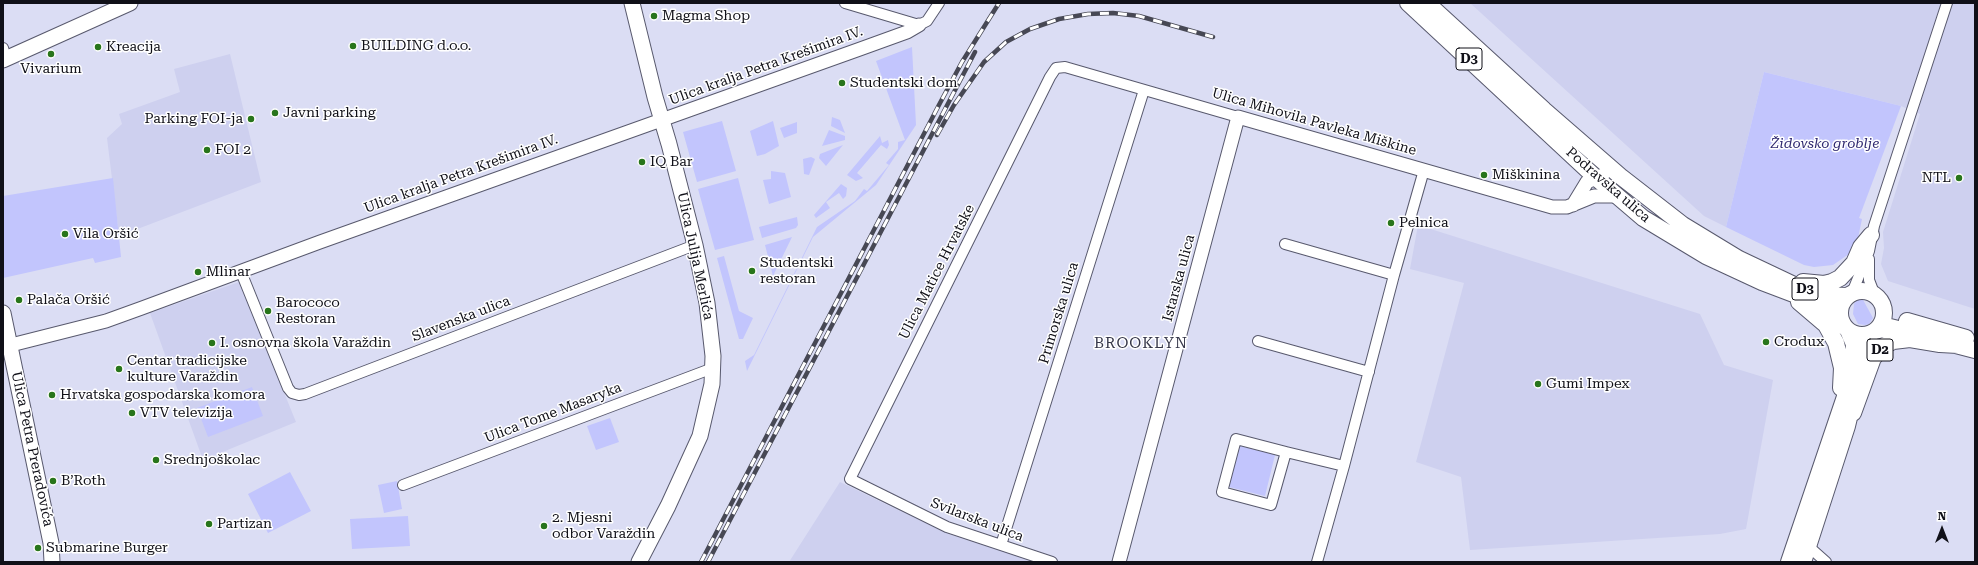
<!DOCTYPE html>
<html>
<head>
<meta charset="utf-8">
<style>
  body { margin:0 }
  #map { position:relative; width:1978px; height:565px; overflow:hidden; background:#dbddf4; font-family:"Roboto Serif",serif }
  canvas { display:block }
  .frame { position:absolute; inset:0; border:4px solid #101018; pointer-events:none }
  .north { position:absolute; left:1922px; top:509px; width:40px; height:40px; -webkit-text-stroke:3px #fff; paint-order:stroke; rotate:0deg; font-size:11px; font-weight:700; line-height:16px; text-align:center; color:#101018 }
  .north::after { content:''; display:block; margin:auto; width:14px; height:18px; background:#101018; clip-path:polygon(50% 0,100% 100%,50% 72%,0 100%) }
</style>
</head>
<body>
<div id="map">
<canvas width="1978" height="565"></canvas>
<div class="frame"></div>
<div class="north">N</div>
</div>
<script>
const c = document.querySelector('canvas').getContext('2d');
c.lineJoin = 'round';
function fill(path, color) { c.fillStyle = color; c.fill(path, 'evenodd'); }
const shape = rows => new Path2D(rows.map(r => 'M' + r).join(''));
function strokePath(path, color, width, dash) { c.strokeStyle = color; c.lineWidth = width; c.lineCap = dash ? 'butt' : 'round'; c.setLineDash(dash || []); c.stroke(path); }
function write(font, color, halo, rows, align = 'center') {
  c.font = font + ' "Roboto Serif",serif'; c.lineWidth = 3; c.setLineDash([]); c.textBaseline = 'middle'; c.strokeStyle = halo; c.fillStyle = color; for (const [text, x, y, turn = 0] of rows) {
    c.save(); c.translate(x, y); c.rotate((+turn || 0) * Math.PI / 180); c.textAlign = isNaN(turn) ? turn : align; if (halo) c.strokeText(text, 0, 0); c.fillText(text, 0, 0); c.restore();
  }
}
fill(shape([
  [1470,3,1975,3,1975,309,1888,281,1881,264,1884,248,1883,232,1920,114,1901,106,1764,72,1726,227,1704,216],
  [230,54,261,182,119,236,107,138,122,124,119,114,180,92,174,69],
  [1418,225,1700,314,1724,365,1773,380,1746,529,1720,534,1470,550,1461,477,1416,462,1464,283,1410,269],
  [239,282,296,422,203,460,150,313],
  [840,482,948,534,1037,562,789,562]
]), '#ced0ef');
fill(shape([
  [912,47,916,125,876,185,813,237,747,371,745,361,754,355,817,227,855,201,864,189,867,191,889,165,886,163,898,149,898,142,905,140,876,61],
  [1764,72,1901,106,1859,218,1862,219,1858,238,1849,254,1833,265,1814,267,1804,265,1726,227],
  [832,117,840,120,845,133,831,126],
  [722,121,736,171,697,182,683,132],
  [773,121,779,146,765,154,757,156,750,131],
  [797,122,797,133,784,138,780,128],
  [829,130,845,136,845,140,822,146],
  [880,136,882,143,888,140,889,145,887,149,881,145,857,173,863,178,856,181,847,175],
  [843,145,826,166,819,158,820,154],
  [811,157,815,159,809,175,804,174,803,159],
  [771,171,785,173,791,197,769,204,763,180,771,179],
  [113,178,121,257,95,263,93,258,3,278,3,196],
  [738,178,754,240,715,250,698,189],
  [841,184,847,188,846,196,843,199,839,193,826,202,830,208,816,218,814,215],
  [797,217,798,225,796,228,762,238,759,227],
  [792,237,773,276,765,245],
  [724,256,739,311,753,318,743,339,739,339,717,258],
  [1862,298,1873,318,1869,324,1865,325,1858,324,1853,314,1854,304,1857,300],
  [252,387,263,416,208,437,197,408],
  [610,418,619,442,596,450,587,426],
  [1240,446,1275,455,1265,496,1229,487],
  [290,472,311,511,268,533,248,494],
  [397,481,402,509,384,513,378,485],
  [408,516,410,546,352,549,350,519]
]), '#c2c5fd');
const minor = shape([
  [845,3,919,25,927,21,939,3],
  [3,48,6,58],
  [1285,244,1394,275],
  [1869,259,1869,280,1874,293],
  [241,272,288,388,292,393,299,395,305,394,695,245],
  [1852,293,1869,251,1874,226,1947,3],
  [1258,341,1369,372],
  [1286,452,1236,439,1222,492,1271,505,1286,452,1344,466],
  [403,485,713,368],
  [1001,545,1144,90],
  [1808,546,1826,562],
  [1052,562,947,527,850,479,1050,77,1056,68,1065,67,1238,117],
  [1317,562,1344,466,1394,275,1424,170]
]);
const tertiary = shape([
  [1573,205,1587,182,1603,175],
  [11,345,106,321,142,308,320,242,860,49,907,32,919,25],
  [1119,562,1238,117,1552,207,1567,207,1594,196,1617,196]
]);
const secondary = shape([
  [632,3,655,97,669,144,695,245,707,303,713,356,712,384,700,436,668,506,639,562],
  [3,60,130,3],
  [3,313,51,543,52,562]
]);
const primary = shape([
  [1408,3,1595,177,1643,218,1706,256,1762,282,1828,307,1840,317],
  [1427,3,1544,110,1620,176,1683,225,1739,259,1796,286,1824,295,1847,296],
  [1803,282,1824,284,1832,282,1840,278,1854,263,1861,247,1871,235],
  '1840 313a22 22 0 1 1 44 0a22 22 0 1 1-44 0Z',
  [1799,302,1826,325,1836,343,1842,368,1841,388],
  [1907,321,1966,338],
  [1875,331,1890,327,1918,334],
  [1948,343,1975,350],
  [1862,367,1867,340,1869,334],
  [1853,413,1873,358,1884,346,1893,341,1910,339,1940,344,1958,345],
  [1789,562,1852,376,1854,344,1848,330],
  [1803,562,1847,426,1853,401]
]);
strokePath(minor, '#58596d', 12);
strokePath(tertiary, '#58596d', 15);
strokePath(secondary, '#58596d', 17);
strokePath(primary, '#58596d', 18);
strokePath(minor, '#fff', 10);
strokePath(tertiary, '#fff', 13);
strokePath(secondary, '#fff', 15);
strokePath(primary, '#fff', 16);
const rail = shape([
  [937,135,954,105,984,62,1006,42,1030,29,1059,19,1088,14,1113,13,1139,16,1213,37],
  [701,562,940,103,962,62,999,3],
  [708,562,975,52]
]);
strokePath(rail, '#474854', 4.5);
strokePath(rail, '#fff', 3, [9]);
for (const [x, y, r, color] of [
  [654,16,4,"#28751b"],
  [353,46,4,"#28751b"],
  [98,47,4,"#28751b"],
  [51,54,4,"#28751b"],
  [842,83,4,"#28751b"],
  [275,113,4,"#28751b"],
  [251,119,4,"#28751b"],
  [207,150,4,"#28751b"],
  [642,162,4,"#28751b"],
  [1484,175,4,"#28751b"],
  [1959,178,4,"#28751b"],
  [1391,223,4,"#28751b"],
  [65,234,4,"#28751b"],
  [752,271,4,"#28751b"],
  [198,272,4,"#28751b"],
  [19,300,4,"#28751b"],
  [268,311,4,"#28751b"],
  [1766,342,4,"#28751b"],
  [212,343,4,"#28751b"],
  [119,369,4,"#28751b"],
  [1538,384,4,"#28751b"],
  [52,395,4,"#28751b"],
  [132,413,4,"#28751b"],
  [156,460,4,"#28751b"],
  [53,481,4,"#28751b"],
  [209,524,4,"#28751b"],
  [544,526,4,"#28751b"],
  [38,548,4,"#28751b"]
]) { const dot = new Path2D(); dot.arc(x, y, r, 0, 2 * Math.PI); c.fillStyle = color; c.fill(dot); strokePath(dot, '#fff', 1.5); }
for (const [x, y, w] of [
  [1469,59,26],
  [1805,289,26],
  [1880,350,26]
]) { const box = new Path2D(); box.roundRect(x - w / 2, y - 11, w, 22, 3); c.fillStyle = '#fff'; c.fill(box); strokePath(box, '#101018', 1); }
write('bold 13px', '#101018', null, [
  ["D3",1469,59],
  ["D3",1805,289],
  ["D2",1880,350]
]);
write('14px', '#101018', '#fff', [
  ["Magma Shop",662,16],
  ["BUILDING d.o.o.",361,46],
  ["Kreacija",106,47],
  ["Vivarium",51,69,"center"],
  ["Studentski dom",850,83],
  ["Javni parking",283,113],
  ["Parking FOI-ja",243,119,"right"],
  ["FOI 2",215,150],
  ["IQ Bar",650,162],
  ["Miškinina",1492,175],
  ["NTL",1951,178,"right"],
  ["Pelnica",1399,223],
  ["Vila Oršić",73,234],
  ["Studentski",760,263],
  ["restoran",760,279],
  ["Mlinar",206,272],
  ["Palača Oršić",27,300],
  ["Barococo",276,303],
  ["Restoran",276,319],
  ["Crodux",1774,342],
  ["I. osnovna škola Varaždin",220,343],
  ["Centar tradicijske",127,361],
  ["kulture Varaždin",127,377],
  ["Gumi Impex",1546,384],
  ["Hrvatska gospodarska komora",60,395],
  ["VTV televizija",140,413],
  ["Srednjoškolac",164,460],
  ["B’Roth",61,481],
  ["2. Mjesni",552,518],
  ["odbor Varaždin",552,534],
  ["Partizan",217,524],
  ["Submarine Burger",46,548]
], 'left');
write('14px', '#101018', '#fff', [
  ["Ulica kralja Petra Krešimira IV.",766,66,-20],
  ["Ulica Mihovila Pavleka Miškine",1314,122,16],
  ["Ulica kralja Petra Krešimira IV.",461,174,-20],
  ["Podravska ulica",1608,185,41],
  ["Ulica Julija Merlića",695,256,78],
  ["Ulica Matice Hrvatske",937,272,-63],
  ["Istarska ulica",1179,278,-75],
  ["Primorska ulica",1059,313,-73],
  ["Slavenska ulica",461,319,-21],
  ["Ulica Tome Masaryka",553,413,-21],
  ["Ulica Petra Preradovića",32,449,78],
  ["Svilarska ulica",977,520,21]
]);
write('italic 14px', '#302a71', '#fff', [
  ["Židovsko groblje",1825,144]
]);
c.letterSpacing = '1px';
write('15px', '#36374a', '#fff', [
  ["BROOKLYN",1141,344]
]);
c.letterSpacing = '0px';
</script>
</body>
</html>
